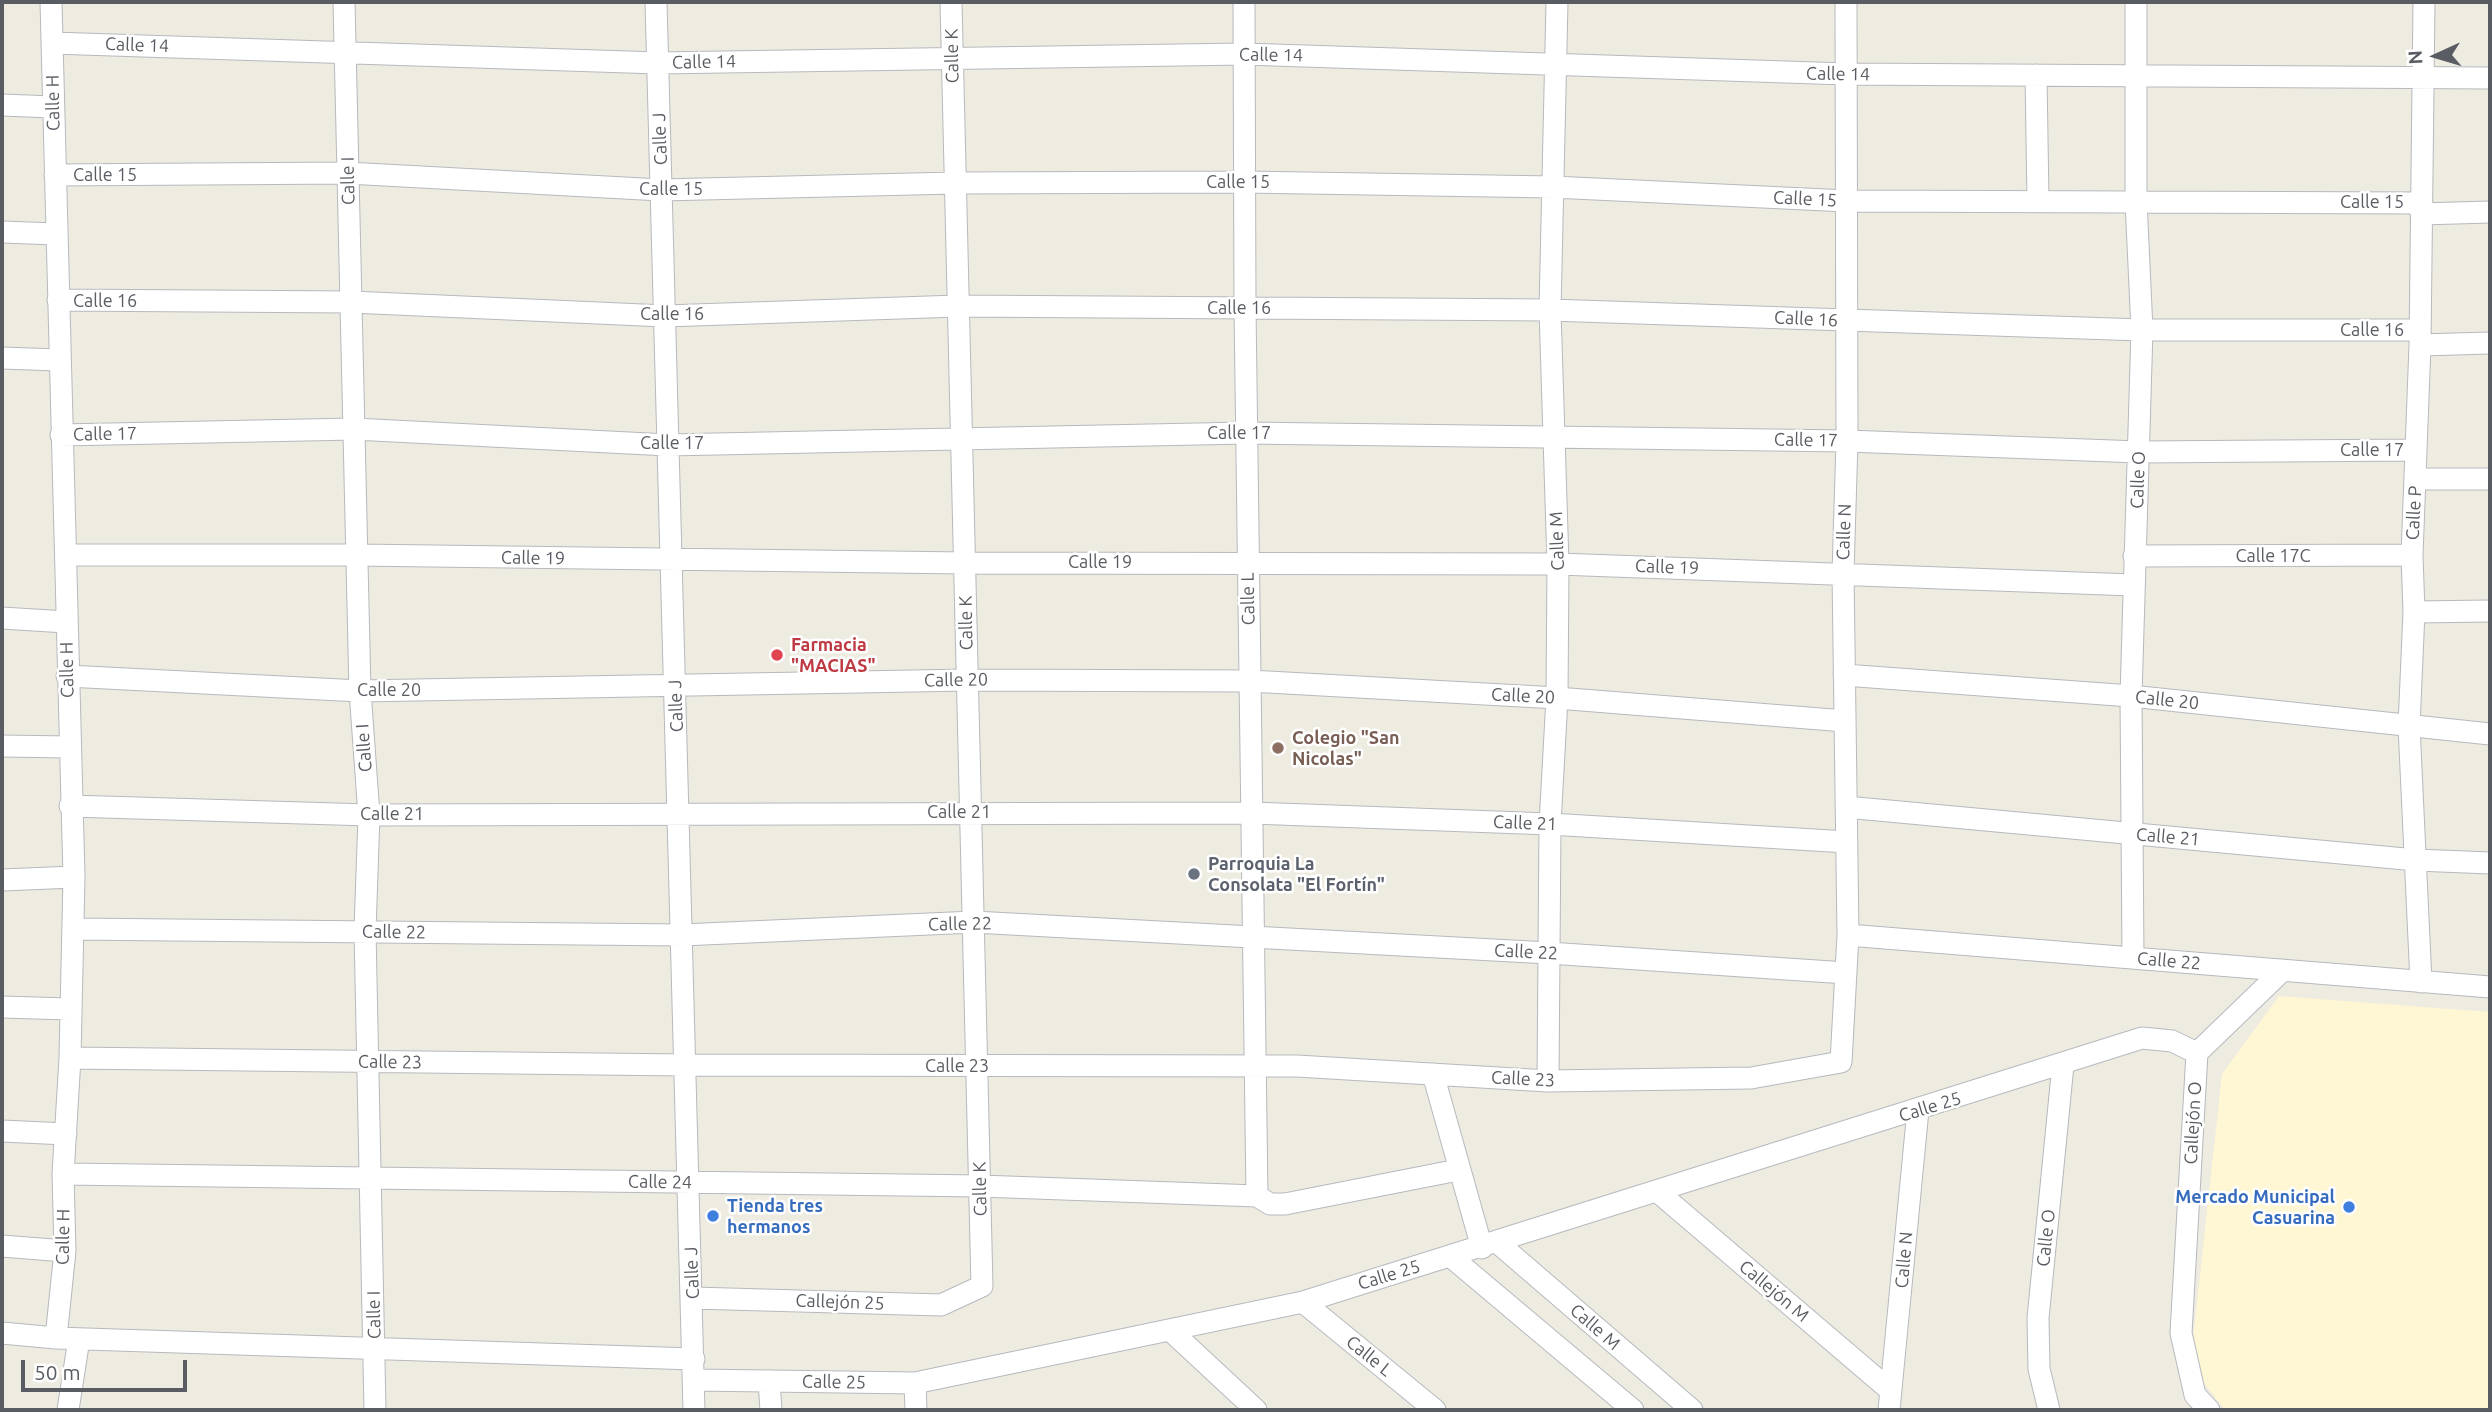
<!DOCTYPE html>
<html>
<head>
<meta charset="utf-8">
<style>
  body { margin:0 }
  #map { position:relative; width:2492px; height:1412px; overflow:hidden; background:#eeebe1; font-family:Ubuntu,sans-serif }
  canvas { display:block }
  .frame { position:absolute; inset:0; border:4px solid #595d63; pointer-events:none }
  .north { position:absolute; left:2401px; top:21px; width:70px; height:70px; -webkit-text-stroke:5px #fff; paint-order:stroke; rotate:266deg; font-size:19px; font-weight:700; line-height:28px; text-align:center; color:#595d63 }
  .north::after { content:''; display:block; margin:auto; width:24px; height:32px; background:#595d63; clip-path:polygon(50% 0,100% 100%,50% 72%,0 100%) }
  .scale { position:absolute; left:21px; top:1360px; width:166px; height:32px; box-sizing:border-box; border:4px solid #595d63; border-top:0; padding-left:9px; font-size:21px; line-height:24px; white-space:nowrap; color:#595d63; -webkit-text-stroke:5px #fff; paint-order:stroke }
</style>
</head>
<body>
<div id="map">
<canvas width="2492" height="1412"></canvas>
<div class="frame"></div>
<div class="north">N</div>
<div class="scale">50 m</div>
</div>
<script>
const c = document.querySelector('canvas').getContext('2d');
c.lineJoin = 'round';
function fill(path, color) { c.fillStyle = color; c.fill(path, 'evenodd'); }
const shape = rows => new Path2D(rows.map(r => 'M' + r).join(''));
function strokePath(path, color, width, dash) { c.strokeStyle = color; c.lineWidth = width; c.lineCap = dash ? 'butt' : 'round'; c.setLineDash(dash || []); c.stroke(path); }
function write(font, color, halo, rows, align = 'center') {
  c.font = font + ' Ubuntu,sans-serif'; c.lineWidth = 5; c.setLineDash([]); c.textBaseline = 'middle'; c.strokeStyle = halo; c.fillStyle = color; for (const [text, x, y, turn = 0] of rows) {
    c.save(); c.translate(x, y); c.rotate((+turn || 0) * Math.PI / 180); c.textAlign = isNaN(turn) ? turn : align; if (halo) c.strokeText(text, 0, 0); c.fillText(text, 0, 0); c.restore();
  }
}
fill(shape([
  [2279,996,2490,1012,2490,1410,2225,1410,2203,1382,2193,1339,2222,1074]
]), '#fff6d4');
const minor = shape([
  [51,2,74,877,70,1058,63,1174,65,1251,56,1338],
  [344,2,360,691,369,815,365,931,375,1410],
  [656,2,694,1410],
  [1244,2,1245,308,1257,1196],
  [52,43,658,63,1244,54,1846,74,2490,78],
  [2036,75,2038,201],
  [2,105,53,107],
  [55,175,347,173,661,190,955,183,1244,182,1553,187,1847,201,2422,203],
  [2421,214,2490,212],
  [2,232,56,234],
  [58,300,351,302,665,316,958,306,1550,310,2142,330,2420,330],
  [2420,345,2490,343],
  [2,358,59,360],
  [61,435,354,429,668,445,1246,433,1847,441,2139,452,2416,450],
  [2416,479,2490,479],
  [66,555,356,555,965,563,1558,564,2133,585],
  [2134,556,2412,555],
  [2414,612,2490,611],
  [2,618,66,622],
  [1844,675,2131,696,2490,734],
  [67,676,360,691,968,680,1250,681,1557,698,1845,721],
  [2,746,69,747],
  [70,806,369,815,1252,813,1550,824,1847,842],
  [1846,807,2416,860,2490,863],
  [2,880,74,877],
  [73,929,682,935,974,922,1549,953,1846,973],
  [1848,935,2490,987],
  [2133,958,2131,696,2142,330,2136,201,2136,2],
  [2421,982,2409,726,2414,612,2412,555,2420,345,2424,2],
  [2,1007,69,1009],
  [2197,1053,2181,1333,2195,1395,2209,1410],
  [2197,1053,2283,970],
  [70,1058,686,1065,1297,1066,1548,1081,1751,1078,1841,1062,1848,935,1843,573,1847,441,1846,2],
  [1433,1074,1482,1248],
  [1548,1081,1550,824,1557,698,1558,564,1550,310,1557,2],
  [2,1131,66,1134],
  [63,1174,980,1186,1257,1196],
  [1658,1192,1891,1391],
  [1257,1196,1270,1204,1285,1204,1458,1170],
  [1498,1243,1692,1410],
  [2,1246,65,1251],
  [1450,1256,1633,1410],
  [693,1298,941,1305,982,1286,951,2],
  [1303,1302,1435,1410],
  [1170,1330,1256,1410],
  [2,1333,56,1338,694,1359],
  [694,1380,915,1383,1303,1302,2142,1038,2172,1041,2197,1053],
  [769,1381,771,1410],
  [915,1383,916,1410],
  [68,1410,79,1339],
  [1889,1410,1918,1110],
  [2049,1410,2039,1369,2038,1318,2063,1065]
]);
strokePath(minor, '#b6b9be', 23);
strokePath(minor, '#fff', 21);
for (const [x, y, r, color] of [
  [777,655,7,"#e0444e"],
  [1278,748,7,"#8d6e63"],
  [1194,874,7,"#6b7280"],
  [2349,1207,7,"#3f7fe0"],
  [713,1216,7,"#3f7fe0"]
]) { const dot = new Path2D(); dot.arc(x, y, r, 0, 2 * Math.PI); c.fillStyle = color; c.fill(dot); strokePath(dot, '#fff', 2.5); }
write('18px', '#595d63', '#fff', [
  ["Calle 14",137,45,2],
  ["Calle 14",1271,55,1],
  ["Calle K",952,56,-91],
  ["Calle 14",704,62,-1],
  ["Calle 14",1838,74,1],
  ["Calle H",53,103,-91],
  ["Calle J",660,139,-92],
  ["Calle 15",105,175],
  ["Calle I",348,181,-91],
  ["Calle 15",1238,182],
  ["Calle 15",671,189],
  ["Calle 15",1805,199,3],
  ["Calle 15",2372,202],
  ["Calle 16",105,301],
  ["Calle 16",1239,308],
  ["Calle 16",672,314],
  ["Calle 16",1806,319,3],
  ["Calle 16",2372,330],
  ["Calle 17",1239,433],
  ["Calle 17",105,434,-1],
  ["Calle 17",1806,440,1],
  ["Calle 17",672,443],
  ["Calle 17",2372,450],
  ["Calle O",2138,480,-88],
  ["Calle P",2414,513,-87],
  ["Calle N",1844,532,-88],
  ["Calle M",1557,541,-92],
  ["Calle 17C",2273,556],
  ["Calle 19",533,558,1],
  ["Calle 19",1100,562],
  ["Calle 19",1667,567,2],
  ["Calle L",1248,599,-91],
  ["Calle K",966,623,-91],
  ["Calle H",67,670,-91],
  ["Calle 20",956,680,-1],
  ["Calle 20",389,690],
  ["Calle 20",1523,696,3],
  ["Calle 20",2167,700,6],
  ["Calle J",676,706,-92],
  ["Calle I",364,748,-94],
  ["Calle 21",959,812],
  ["Calle 21",392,814],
  ["Calle 21",1525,823,2],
  ["Calle 21",2168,837,5],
  ["Calle 22",960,924,-1],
  ["Calle 22",394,932,1],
  ["Calle 22",1526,952,3],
  ["Calle 22",2169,961,5],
  ["Calle 23",390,1062,1],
  ["Calle 23",957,1066],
  ["Calle 23",1523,1079,3],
  ["Calle 25",1930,1107,-17],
  ["Callejón O",2193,1123,-87],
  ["Calle 24",660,1182,1],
  ["Calle K",980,1189,-91],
  ["Calle H",63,1237,-89],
  ["Calle O",2046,1238,-84],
  ["Calle N",1904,1260,-85],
  ["Calle J",692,1273,-92],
  ["Calle 25",1389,1275,-17],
  ["Callejón M",1774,1291,40],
  ["Callejón 25",840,1302,2],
  ["Calle I",374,1315,-91],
  ["Calle M",1595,1327,41],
  ["Calle L",1369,1356,39],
  ["Calle 25",834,1382,1]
]);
write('bold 18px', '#be3a42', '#fff', [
  ["Farmacia",791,645],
  ["\"MACIAS\"",791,666]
], 'left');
write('bold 18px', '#785e54', '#fff', [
  ["Colegio \"San",1292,738],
  ["Nicolas\"",1292,759]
], 'left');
write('bold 18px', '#5b616d', '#fff', [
  ["Parroquia La",1208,864],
  ["Consolata \"El Fortín\"",1208,885]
], 'left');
write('bold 18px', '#366cbe', '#fff', [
  ["Mercado Municipal",2335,1197],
  ["Casuarina",2335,1218],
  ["Tienda tres",727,1206,"left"],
  ["hermanos",727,1227,"left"]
], 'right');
</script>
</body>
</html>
